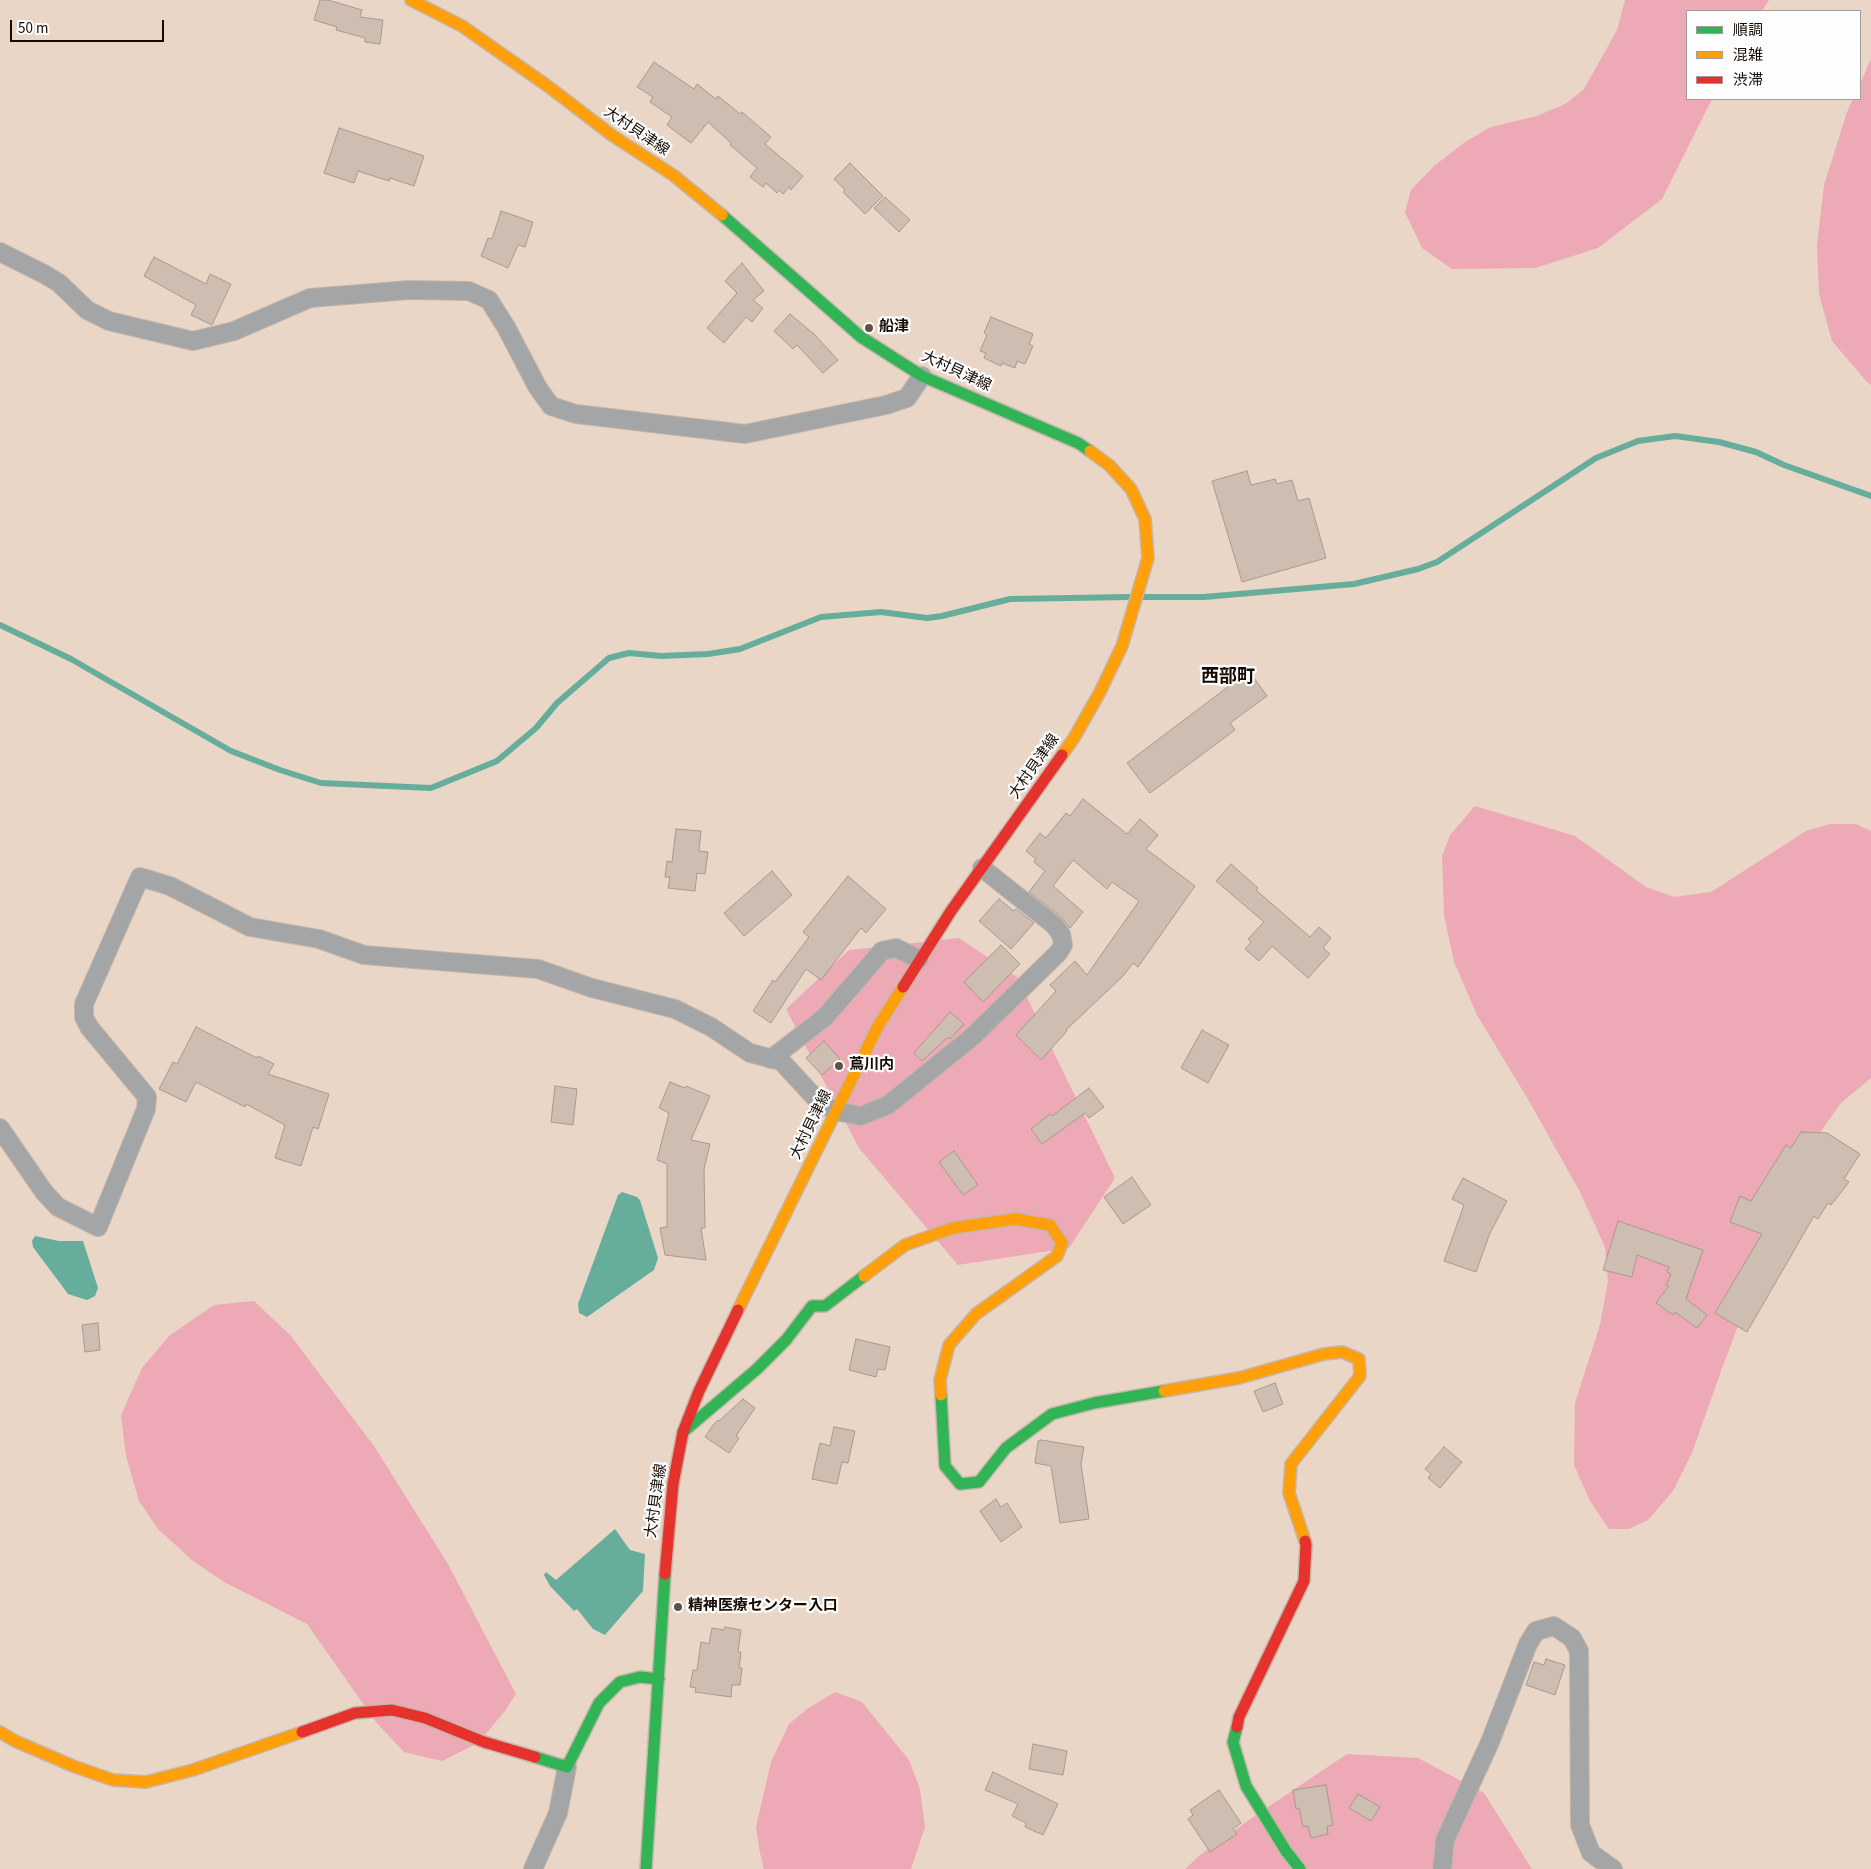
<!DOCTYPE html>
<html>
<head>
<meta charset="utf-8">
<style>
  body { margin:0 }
  #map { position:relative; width:1871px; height:1869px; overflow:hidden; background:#ead6c6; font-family:"Source Sans 3","Noto Sans JP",sans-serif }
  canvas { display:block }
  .legend { position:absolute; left:1686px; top:10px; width:175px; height:90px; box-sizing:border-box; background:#fdfdfd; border:1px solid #a09c99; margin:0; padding:6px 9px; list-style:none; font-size:15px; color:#150a02 }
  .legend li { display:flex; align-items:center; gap:10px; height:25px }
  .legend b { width:25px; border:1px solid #a09c99 }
  .scale { position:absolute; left:10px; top:20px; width:154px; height:22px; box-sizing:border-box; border:2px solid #150a02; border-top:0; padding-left:6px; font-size:15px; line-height:18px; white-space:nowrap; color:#150a02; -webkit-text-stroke:4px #fdfdfd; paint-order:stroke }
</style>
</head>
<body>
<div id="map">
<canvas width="1871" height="1869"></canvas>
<ul class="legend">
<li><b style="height:6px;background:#30b455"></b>順調</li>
<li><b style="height:6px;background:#ff9f0a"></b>混雑</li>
<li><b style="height:6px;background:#e5322d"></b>渋滞</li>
</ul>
<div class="scale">50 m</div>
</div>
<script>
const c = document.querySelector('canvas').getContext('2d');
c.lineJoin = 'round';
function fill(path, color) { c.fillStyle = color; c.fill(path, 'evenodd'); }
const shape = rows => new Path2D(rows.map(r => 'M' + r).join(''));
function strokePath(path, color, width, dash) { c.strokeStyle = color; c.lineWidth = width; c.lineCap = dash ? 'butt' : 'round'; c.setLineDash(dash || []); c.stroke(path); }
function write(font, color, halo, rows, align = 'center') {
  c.font = font + ' "Source Sans 3","Noto Sans JP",sans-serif'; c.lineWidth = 4.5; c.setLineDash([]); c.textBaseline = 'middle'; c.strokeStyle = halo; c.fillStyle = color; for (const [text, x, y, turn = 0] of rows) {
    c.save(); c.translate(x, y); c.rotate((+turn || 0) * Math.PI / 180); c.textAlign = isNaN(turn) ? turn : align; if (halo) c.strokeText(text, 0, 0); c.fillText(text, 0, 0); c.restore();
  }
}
fill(shape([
  [1625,0,1769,0,1762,11,1687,11,1687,99,1712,99,1662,199,1598,248,1535,268,1452,269,1422,248,1405,212,1411,190,1434,166,1465,142,1491,127,1537,116,1567,103,1584,89,1617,30],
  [1871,59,1871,385,1868,383,1832,341,1819,294,1817,245,1824,185,1847,112,1853,99,1860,99,1860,84],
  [1475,806,1575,836,1646,887,1674,897,1711,892,1806,831,1830,824,1856,824,1871,831,1871,1078,1841,1103,1800,1161,1721,1371,1692,1453,1673,1491,1648,1520,1629,1529,1609,1529,1590,1501,1574,1465,1575,1403,1600,1325,1608,1281,1605,1247,1579,1190,1529,1101,1477,1015,1454,962,1444,915,1442,856,1450,835],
  [959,938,1017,977,1115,1178,1069,1248,958,1265,859,1148,786,1009,849,950],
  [254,1301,291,1336,374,1446,448,1564,516,1694,505,1711,478,1743,442,1761,404,1752,376,1722,307,1624,224,1582,193,1561,158,1529,139,1501,126,1456,121,1415,142,1368,169,1336,214,1305],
  [835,1692,862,1702,909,1760,920,1789,925,1827,911,1869,764,1869,760,1853,756,1827,771,1762,789,1724,807,1709],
  [1347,1754,1418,1758,1484,1793,1532,1869,1185,1869,1200,1855,1256,1815]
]), '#eda9b5');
fill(shape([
  [622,1192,637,1197,640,1200,658,1258,654,1270,587,1317,579,1313,578,1304,618,1195],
  [35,1236,59,1241,83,1241,98,1288,95,1296,87,1300,68,1294,33,1247,32,1241],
  [615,1529,630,1550,645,1554,643,1591,605,1635,593,1629,577,1609,574,1611,550,1586,544,1575,546,1572,556,1580]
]), '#66ad9c');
strokePath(shape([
  [1143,597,1204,597,1354,584,1418,569,1437,562,1596,458,1638,441,1675,436,1719,442,1756,452,1784,465,1871,496],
  [0,625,71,659,231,751,280,770,321,783,431,788,497,761,536,728,557,703,609,658,629,653,661,656,708,654,740,649,821,617,881,612,927,618,942,616,1010,599,1130,597]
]), '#66ad9c', 6);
const building = shape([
  [320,0,328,0,362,10,360,17,383,20,380,44,365,42,365,38,336,30,337,27,314,20,320,0],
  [654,62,694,89,697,84,716,99,718,96,740,114,742,112,771,137,765,144,803,176,791,190,789,187,783,194,779,190,777,193,766,183,763,187,750,177,757,168,730,145,731,143,708,122,691,143,667,125,672,117,650,102,653,97,637,87,654,62],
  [339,128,424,156,414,186,390,178,389,181,358,171,354,183,324,173,339,128],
  [850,163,883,196,865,214,843,192,845,190,834,179,850,163],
  [885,197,910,220,899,232,874,208,885,197],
  [501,211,533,222,525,247,518,245,508,268,481,256,488,238,492,239,501,211],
  [154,257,206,284,210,274,231,284,212,325,191,315,196,305,144,276,154,257],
  [742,263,764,291,753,300,763,308,752,322,746,317,724,343,707,328,737,293,725,281,742,263],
  [790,314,814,334,838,360,823,373,797,345,793,349,774,331,790,314],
  [991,317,1033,334,1029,344,1033,346,1025,364,1017,361,1015,368,1002,363,1001,366,984,358,986,353,980,351,987,335,984,333,991,317],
  [1247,471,1251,485,1275,479,1277,484,1292,480,1298,501,1309,498,1326,558,1242,582,1212,481,1247,471],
  [1249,671,1267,696,1230,723,1235,730,1150,793,1127,763,1249,671],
  [1083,799,1127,834,1140,819,1158,835,1146,849,1195,886,1138,967,1133,963,1123,976,1066,1030,1067,1031,1041,1060,1016,1035,1056,991,1050,985,1075,961,1087,975,1139,901,1112,882,1107,889,1073,860,1053,886,1083,912,1070,928,1061,917,1029,892,1045,871,1034,862,1036,859,1026,851,1040,833,1046,838,1066,813,1070,816,1083,799],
  [676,829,701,831,699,851,708,852,705,874,697,873,695,891,668,888,670,877,665,877,667,861,672,862,676,829],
  [1231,864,1258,888,1256,890,1310,937,1319,927,1331,938,1323,948,1330,954,1308,978,1272,946,1259,961,1245,949,1251,942,1248,939,1264,922,1216,881,1231,864],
  [772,871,792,895,744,936,724,913,772,871],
  [848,876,886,909,866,933,861,928,821,980,806,969,771,1023,753,1011,773,980,775,982,809,937,803,932,848,876],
  [999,899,1014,911,1016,909,1034,923,1011,949,979,921,999,899],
  [1001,945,1020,964,983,1002,964,982,1001,945],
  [950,1012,964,1024,950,1039,948,1037,922,1061,914,1053,950,1012],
  [196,1027,257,1058,258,1056,274,1064,268,1074,329,1094,318,1129,313,1127,301,1166,275,1158,285,1125,246,1104,245,1107,196,1082,186,1102,159,1089,173,1062,177,1064,196,1027],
  [1202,1030,1229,1045,1208,1083,1181,1068,1202,1030],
  [824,1041,840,1059,822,1075,806,1058,824,1041],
  [670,1082,685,1088,686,1086,710,1096,691,1140,710,1144,704,1169,705,1228,701,1228,706,1260,665,1255,660,1228,667,1227,667,1164,657,1160,669,1113,659,1108,670,1082],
  [555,1086,577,1089,573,1125,551,1122,555,1086],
  [1089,1088,1104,1107,1089,1118,1085,1113,1042,1144,1031,1129,1050,1114,1052,1116,1089,1088],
  [1801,1132,1827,1133,1860,1154,1844,1179,1849,1182,1831,1205,1828,1203,1818,1219,1814,1216,1747,1332,1715,1313,1762,1234,1730,1222,1740,1196,1751,1201,1786,1145,1791,1148,1801,1132],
  [954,1151,978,1185,963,1195,939,1162,954,1151],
  [1132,1177,1151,1205,1123,1224,1104,1197,1132,1177],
  [1463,1178,1507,1201,1490,1233,1476,1272,1444,1261,1464,1205,1452,1199,1463,1178],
  [1618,1221,1703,1250,1686,1299,1707,1315,1697,1328,1675,1312,1673,1315,1656,1303,1669,1286,1666,1285,1671,1274,1667,1272,1669,1267,1637,1255,1632,1277,1603,1270,1618,1221],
  [98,1323,100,1350,85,1352,82,1325,98,1323],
  [856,1339,890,1347,885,1370,878,1369,876,1377,849,1370,856,1339],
  [1275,1383,1283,1404,1263,1412,1254,1391,1275,1383],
  [743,1399,755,1408,736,1436,739,1438,729,1453,705,1437,713,1425,718,1420,719,1421,743,1399],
  [834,1427,855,1431,848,1463,842,1462,837,1484,812,1479,820,1443,830,1446,834,1427],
  [1041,1440,1084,1447,1081,1464,1089,1519,1060,1523,1051,1466,1035,1463,1038,1441,1041,1440],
  [1444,1447,1462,1462,1440,1488,1428,1478,1431,1474,1425,1469,1444,1447],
  [996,1499,1001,1507,1007,1503,1022,1527,1001,1542,980,1511,996,1499],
  [725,1627,741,1630,738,1652,741,1652,739,1668,742,1668,740,1685,732,1685,731,1697,695,1692,696,1688,690,1687,693,1670,697,1670,701,1642,709,1644,712,1628,724,1630,725,1627],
  [1546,1659,1565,1665,1555,1695,1526,1685,1534,1662,1544,1665,1546,1659],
  [1033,1744,1067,1751,1063,1775,1029,1769,1033,1744],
  [993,1772,1058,1804,1043,1835,1025,1827,1026,1823,1012,1816,1018,1804,985,1790,993,1772],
  [1326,1785,1333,1825,1327,1826,1328,1834,1311,1838,1308,1826,1303,1827,1299,1808,1296,1809,1293,1790,1326,1785],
  [1219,1790,1241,1823,1233,1829,1237,1834,1210,1852,1188,1819,1193,1815,1190,1810,1219,1790],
  [1358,1794,1380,1807,1371,1821,1349,1808,1358,1794]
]);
fill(building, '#cdbeb1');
strokePath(building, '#a8998d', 1);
const street = shape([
  [0,252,44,274,59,283,87,310,109,321,193,341,234,331,310,298,409,290,469,291,489,300,506,327,538,388,551,406,576,414,745,434,886,405,907,398,922,376],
  [771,1059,825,1017,882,951,896,948,919,959],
  [0,1128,44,1192,58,1207,98,1227,146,1109,147,1097,89,1027,84,1017,84,1004,140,877,170,886,250,927,319,939,364,955,538,969,592,988,675,1009,711,1027,750,1053,781,1061,820,1103,836,1111,861,1116,888,1105,972,1037,1058,953,1063,945,1061,934,1054,925,982,868],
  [533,1869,558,1813,567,1767],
  [1442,1869,1445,1840,1490,1742,1528,1644,1536,1631,1554,1626,1572,1638,1579,1651,1580,1825,1591,1853,1613,1869]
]);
const fast = shape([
  [722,215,861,337,922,376,1078,443,1090,451],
  [941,1395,945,1466,960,1484,979,1482,1006,1448,1052,1414,1094,1403,1164,1391],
  [683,1432,757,1369,786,1340,812,1306,825,1306,864,1276],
  [1237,1727,1233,1742,1246,1786,1286,1851,1300,1869],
  [535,1757,567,1767,599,1703,620,1682,640,1677,659,1679],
  [646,1869,665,1574]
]);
const slow = shape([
  [411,0,462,26,549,87,613,136,673,175,722,215],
  [1062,755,1074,738,1100,692,1122,646,1148,558,1145,519,1131,489,1110,466,1090,451],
  [864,1276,905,1245,953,1228,1015,1219,1050,1225,1062,1243,1057,1256,976,1314,949,1345,940,1380,941,1395],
  [738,1310,878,1026,903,987],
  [1164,1391,1239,1378,1324,1354,1342,1352,1359,1359,1360,1376,1291,1464,1289,1493,1305,1541],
  [0,1732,15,1741,73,1766,113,1780,146,1782,193,1770,302,1732]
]);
const jam = shape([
  [903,987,951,911,1062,755],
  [665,1574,673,1484,683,1432,699,1391,738,1310],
  [1237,1727,1239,1717,1304,1581,1306,1545,1305,1541],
  [302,1732,355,1713,392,1710,425,1718,484,1742,535,1757]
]);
strokePath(street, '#c5b6a9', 20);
strokePath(fast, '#c5b6a9', 14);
strokePath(slow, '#c5b6a9', 14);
strokePath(jam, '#c5b6a9', 14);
strokePath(street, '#a3a5a6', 18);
strokePath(fast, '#30b455', 11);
strokePath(slow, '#ff9f0a', 11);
strokePath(jam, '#e5322d', 11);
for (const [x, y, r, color] of [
  [869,328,5,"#605147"],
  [839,1066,5,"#605147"],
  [678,1607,5,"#605147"]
]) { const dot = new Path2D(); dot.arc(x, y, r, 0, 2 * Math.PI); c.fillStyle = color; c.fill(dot); strokePath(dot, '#fdfdfd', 2); }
write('15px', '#150a02', '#fdfdfd', [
  ["大村貝津線",636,132,34],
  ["大村貝津線",956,372,25],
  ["大村貝津線",1035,767,-55],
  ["大村貝津線",812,1125,-64],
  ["大村貝津線",657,1501,-82]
]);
write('bold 15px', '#150a02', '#fdfdfd', [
  ["船津",879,328],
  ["蔦川内",849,1066],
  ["精神医療センター入口",688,1607]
], 'left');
write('bold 18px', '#150a02', '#fdfdfd', [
  ["西部町",1228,678]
]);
</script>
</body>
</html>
